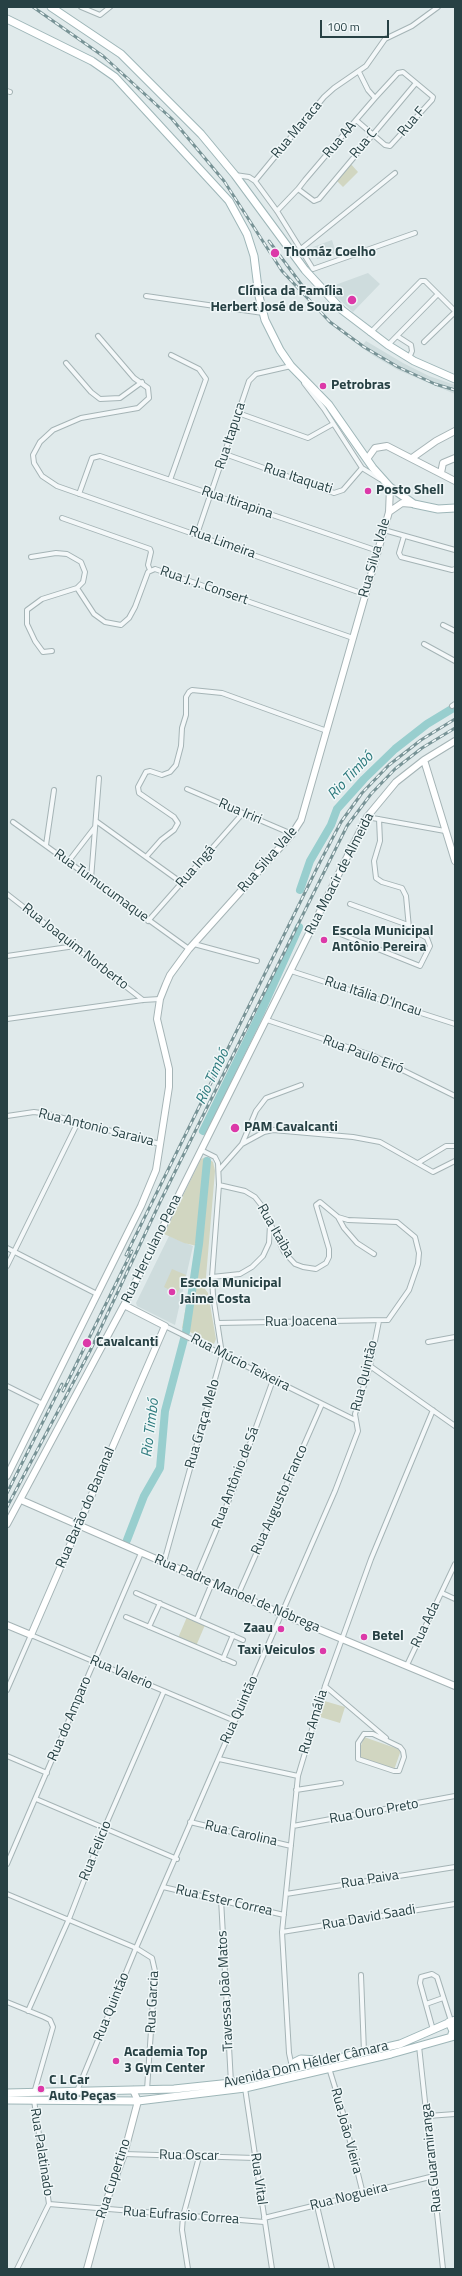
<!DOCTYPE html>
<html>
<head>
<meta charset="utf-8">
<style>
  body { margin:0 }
  #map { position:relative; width:462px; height:2276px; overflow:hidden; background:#e0eaeb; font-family:"Titillium Web",sans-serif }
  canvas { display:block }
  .frame { position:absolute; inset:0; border:8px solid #274144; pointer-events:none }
  .scale { position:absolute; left:320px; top:20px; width:69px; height:18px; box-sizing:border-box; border:2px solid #274144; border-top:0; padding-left:5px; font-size:12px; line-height:14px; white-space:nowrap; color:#274144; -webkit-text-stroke:3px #f0f7f8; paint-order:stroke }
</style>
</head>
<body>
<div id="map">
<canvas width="462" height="2276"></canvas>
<div class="frame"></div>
<div class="scale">100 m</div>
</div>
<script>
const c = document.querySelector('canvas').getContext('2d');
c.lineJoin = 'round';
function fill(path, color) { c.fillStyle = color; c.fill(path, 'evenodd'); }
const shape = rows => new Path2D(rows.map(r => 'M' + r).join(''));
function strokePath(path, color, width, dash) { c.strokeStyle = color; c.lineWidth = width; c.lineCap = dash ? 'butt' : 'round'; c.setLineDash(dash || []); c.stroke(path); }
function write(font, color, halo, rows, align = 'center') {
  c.font = font + ' "Titillium Web",sans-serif'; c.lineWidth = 3; c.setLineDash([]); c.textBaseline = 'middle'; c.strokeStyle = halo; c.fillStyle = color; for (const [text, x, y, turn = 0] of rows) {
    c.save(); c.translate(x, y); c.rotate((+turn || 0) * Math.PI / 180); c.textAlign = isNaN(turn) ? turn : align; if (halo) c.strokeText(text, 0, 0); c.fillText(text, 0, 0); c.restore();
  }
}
fill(shape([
  [332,240,336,253,317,259,313,247],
  [368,273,380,284,353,312,327,288],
  [366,341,403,363,429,376,455,385,455,394,398,370,374,356,361,347],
  [169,1236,193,1246,175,1325,137,1306,136,1303]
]), '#cedcdd');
fill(shape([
  [350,163,358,172,343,187,335,179],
  [206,1157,213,1162,215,1171,205,1289,208,1293,216,1339,214,1344,182,1328,197,1246,184,1243,164,1234,201,1159],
  [172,1269,186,1275,177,1294,164,1287],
  [187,1617,205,1625,196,1646,178,1638],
  [321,1700,345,1707,340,1723,317,1716],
  [364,1737,401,1750,394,1770,357,1757]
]), '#d1d6c1');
strokePath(shape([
  [300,890,310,861,331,825,337,809,364,779,395,749,427,724,455,707],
  [203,1131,260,1014,299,927],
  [186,1332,199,1244,207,1161],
  [127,1540,144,1496,160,1468,165,1411,184,1339]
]), '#98cece', 8);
const street = shape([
  [81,7,100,15,110,7],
  [359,72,368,90,375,98],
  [7,91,10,92],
  [235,175,249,177,255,181,324,97,334,88,366,66,385,39,412,26,438,7],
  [255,181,277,211,313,269,415,233],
  [298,189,314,201,319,199,416,83],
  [277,211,298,189,305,180,356,120,375,98,398,73,403,72,433,97,432,100,390,146,385,145,356,120],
  [302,248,395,173],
  [146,296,263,313],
  [370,333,421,281,425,281,455,311],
  [98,336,134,378,148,388,149,398,138,408,81,418,53,430,40,442,33,455,34,463,42,476,57,486,364,594],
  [397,336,411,345,412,351,409,358],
  [424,342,455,312],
  [388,345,438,294],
  [66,363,91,392,100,399,120,398,142,382],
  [304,383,324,409,362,468,380,479],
  [238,413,308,438,333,424],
  [225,454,334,493,343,490,362,468],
  [170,480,206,379,199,369,171,355],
  [79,494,92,458,100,456,378,551],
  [62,518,150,549,151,552,148,565,150,570],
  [384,530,455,550],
  [197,534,249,381,256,374,291,366],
  [404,536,399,553,401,557,452,570,455,569],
  [31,557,56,553,67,554,81,562,85,572,83,582,77,588,42,599,27,610,27,624,35,641,43,652,52,651],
  [77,588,94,614,105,622,121,625,129,618,135,607,148,572,155,569,353,638],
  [443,625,455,631],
  [424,644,455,661],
  [452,706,455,704],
  [187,789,292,834],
  [367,817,445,831],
  [96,821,182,883],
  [13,822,189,949],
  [46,845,54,790],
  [146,857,161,840,174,830,178,823,174,817,139,793,138,787,146,772,150,771,162,775,170,772,176,765,181,746,182,728,186,715,186,697,189,692,192,690,222,693,327,731],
  [68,862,95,827],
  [91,879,99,778],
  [7,894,143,1000],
  [350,904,408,925],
  [148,921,243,813],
  [338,933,420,966,430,946,427,938,409,928,406,896,402,888,382,882,376,878,374,861,380,841,379,819],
  [194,944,257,961],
  [7,956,75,946],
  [291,971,455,1024],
  [7,1019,143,1000,160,999],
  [267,1020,374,1056,455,1096],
  [7,1116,34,1112,48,1114,160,1144],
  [242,1144,256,1111,266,1098,301,1085],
  [418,1163,446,1146,455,1146],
  [219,1170,242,1144,264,1132,273,1130,353,1137,380,1142,433,1172,455,1161],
  [338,1217,344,1228,357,1243,374,1254],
  [7,1248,97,1294],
  [7,1266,78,1122],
  [212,1277,240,1274,252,1267,263,1256,269,1243,270,1225],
  [217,1323,388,1320,409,1290,418,1264,419,1253,415,1237,397,1222,348,1220,338,1217,320,1202,316,1205,329,1249,329,1257,326,1263,316,1269,303,1267,295,1264,284,1252,262,1206,255,1197,245,1191,219,1185],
  [165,1326,355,1420],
  [428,1342,455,1337],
  [370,1366,455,1426],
  [7,1386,43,1404],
  [164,1562,222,1354,213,1295,212,1277,219,1185,218,1163,215,1157,201,1150],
  [197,1576,234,1488,273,1380],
  [136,1593,243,1640],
  [442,1593,455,1599],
  [238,1595,322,1404],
  [126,1617,234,1663],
  [197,1619,212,1583],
  [149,1627,160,1603],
  [223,1659,233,1635],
  [407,1665,455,1564],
  [325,1686,386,1738],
  [7,1690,31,1635,235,1721],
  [364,1734,373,1734,400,1747,403,1751,404,1757,399,1771,394,1771,358,1759,358,1743,364,1734],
  [7,1756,47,1773],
  [219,1759,298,1776],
  [296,1790,341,1783],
  [36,1799,177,1859],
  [190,1822,291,1846],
  [293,1826,455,1796],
  [7,1864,141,1553],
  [163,1887,284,1915],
  [7,1894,136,1948,152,1958,155,1971,147,2090],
  [286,1894,455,1867],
  [221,1899,231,2083],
  [282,1932,455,1904],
  [361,1975,364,2052],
  [7,2002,44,2017,50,2020,53,2027,34,2093],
  [426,2004,443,1998],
  [28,2011,69,1919,104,1829,164,1691],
  [433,2030,420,1983,421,1977,432,1974,437,1977,451,2021],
  [419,2046,443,2269],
  [329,2068,343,2113,363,2194],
  [294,2076,289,2053,282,1932,298,1776,325,1686,371,1559,433,1410],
  [245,2088,272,2269],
  [77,2091,136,1948,335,1491,358,1431,355,1414,370,1366,379,1321],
  [428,2116,455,2114],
  [124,2154,255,2158],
  [49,2204,264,2222],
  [317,2206,332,2269],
  [264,2218,434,2176],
  [17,2269,49,2204,34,2100],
  [188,2269,182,2230,183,2216,199,2157]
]);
const secondary = shape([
  [412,458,436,441,455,431],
  [367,459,375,448,387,446,455,481],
  [441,473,443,463,455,458],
  [389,512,402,503,414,504],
  [424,760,455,861],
  [7,1476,141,1206,156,1170,169,1087,169,1069,157,1019,160,999,166,984,170,975,189,949,292,834,301,820,389,512,390,487],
  [21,1500,282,1614,455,1686],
  [7,1524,124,1305,367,817,396,782,424,760,455,741],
  [7,1625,31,1635,165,1326,124,1305],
  [87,2269,103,2210,124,2154,138,2101,133,2090]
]);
const primary = shape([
  [51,7,121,54,201,134,235,175,305,270,342,310,388,345,414,361,455,379],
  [7,19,92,61,115,77,218,189,229,201,247,234,254,256,259,296,265,320,280,350,291,366,329,405,373,468,390,487,414,504,438,509,455,508],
  [449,2022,453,2031,451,2037],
  [292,2068,295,2062,301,2059,318,2060],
  [7,2093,174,2089,231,2083,400,2044,455,2020],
  [7,2100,138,2101,245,2088,391,2054,455,2036]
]);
strokePath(street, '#a5b4b6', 6);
strokePath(secondary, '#a5b4b6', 8);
strokePath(primary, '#9eb6b8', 9);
strokePath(street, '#f4f8f9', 4);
strokePath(secondary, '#fff', 6);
strokePath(primary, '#fff', 7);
const rail = shape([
  [33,7,103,56,172,119,224,181,282,271,330,322,364,347,398,367,435,384,455,390],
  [269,241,307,292],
  [126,1255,320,862,341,822,362,793,389,765,421,740,455,719],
  [63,1391,132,1251],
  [7,1493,62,1384],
  [7,1507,90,1351,161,1200,347,826,371,794,395,769,422,748,455,728]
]);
strokePath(rail, '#789396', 3);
strokePath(rail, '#f0f7f8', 1.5, [4.5]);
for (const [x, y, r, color] of [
  [275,253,5,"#dc39a8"],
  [352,300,5,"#dc39a8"],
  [323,386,4,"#dc39a8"],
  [368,491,4,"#dc39a8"],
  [324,940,4,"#dc39a8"],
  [235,1128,5,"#dc39a8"],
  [172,1292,4,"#dc39a8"],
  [87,1343,5,"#dc39a8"],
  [281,1629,4,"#dc39a8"],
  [364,1637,4,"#dc39a8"],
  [323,1651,4,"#dc39a8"],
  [116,2061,4,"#dc39a8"],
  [41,2089,4,"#dc39a8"]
]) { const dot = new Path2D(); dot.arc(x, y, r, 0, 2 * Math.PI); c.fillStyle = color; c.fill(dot); strokePath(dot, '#f0f7f8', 1.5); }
write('14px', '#274144', '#f0f7f8', [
  ["Rua F",412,122,-49],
  ["Rua Maraca",297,130,-50],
  ["Rua AA",340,140,-50],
  ["Rua C",364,144,-50],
  ["Rua Itapuca",231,436,-72],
  ["Rua Itaquati",298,479,18],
  ["Rua Itirapina",237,503,19],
  ["Rua Limeira",222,543,20],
  ["Rua Silva Vale",375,558,-74],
  ["Rua J. J. Consert",204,586,19],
  ["Rua Iriri",240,812,23],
  ["Rua Silva Vale",268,860,-49],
  ["Rua Ingá",196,867,-49],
  ["Rua Moacir de Almeida",340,874,-63],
  ["Rua Tumucumaque",101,886,36],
  ["Rua Joaquim Norberto",75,947,38],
  ["Rua Itália D'Incau",373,997,18],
  ["Rua Paulo Eiró",363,1055,21],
  ["Rua Antonio Saraiva",96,1128,14],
  ["Rua Itaiba",275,1231,60],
  ["Rua Herculano Pena",152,1249,-64],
  ["Rua Joacena",301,1322,-1],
  ["Rua Múcio Teixeira",240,1363,27],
  ["Rua Quintão",365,1376,-76],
  ["Rua Graça Melo",203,1424,-74],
  ["Rua Antônio de Sá",236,1478,-69],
  ["Rua Augusto Franco",280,1500,-66],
  ["Rua Barão do Bananal",86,1508,-67],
  ["Rua Padre Manoel de Nóbrega",237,1594,23],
  ["Rua Ada",426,1625,-65],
  ["Rua Valerio",121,1673,23],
  ["Rua Quintão",240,1710,-66],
  ["Rua do Amparo",70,1719,-67],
  ["Rua Amália",314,1722,-73],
  ["Rua Ouro Preto",374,1812,-10],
  ["Rua Carolina",241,1834,13],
  ["Rua Felicio",96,1851,-68],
  ["Rua Paiva",370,1880,-9],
  ["Rua Ester Correa",224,1901,13],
  ["Rua David Saadi",369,1918,-10],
  ["Travessa João Matos",226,1991,-93],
  ["Rua Garcia",153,2002,-87],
  ["Rua Quintão",112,2007,-68],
  ["Avenida Dom Hélder Câmara",306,2065,-13],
  ["Rua João Vieira",346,2131,75],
  ["Rua Palatinado",41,2152,81],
  ["Rua Oscar",189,2156,1],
  ["Rua Guaramiranga",432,2158,-96],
  ["Rua Cupertino",114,2179,-72],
  ["Rua Vital",258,2179,82],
  ["Rua Nogueira",349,2197,-14],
  ["Rua Eufrasio Correa",181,2216,4]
]);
write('bold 14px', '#274144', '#f0f7f8', [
  ["Thomáz Coelho",284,253],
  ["Clínica da Família",343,292,"right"],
  ["Herbert José de Souza",343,308,"right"],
  ["Petrobras",331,386],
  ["Posto Shell",376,491],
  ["Escola Municipal",332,932],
  ["Antônio Pereira",332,948],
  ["PAM Cavalcanti",244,1128],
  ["Escola Municipal",180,1284],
  ["Jaime Costa",180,1300],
  ["Cavalcanti",96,1343],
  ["Zaau",273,1629,"right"],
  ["Betel",372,1637],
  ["Taxi Veiculos",315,1651,"right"],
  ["Academia Top",124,2053],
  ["3 Gym Center",124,2069],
  ["C L Car",49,2081],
  ["Auto Peças",49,2097]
], 'left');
write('italic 15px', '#2d7a7d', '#f0f7f8', [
  ["Rio Timbó",351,776,-47],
  ["Rio Timbó",213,1077,-65],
  ["Rio Timbó",151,1428,-83]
]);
</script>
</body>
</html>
